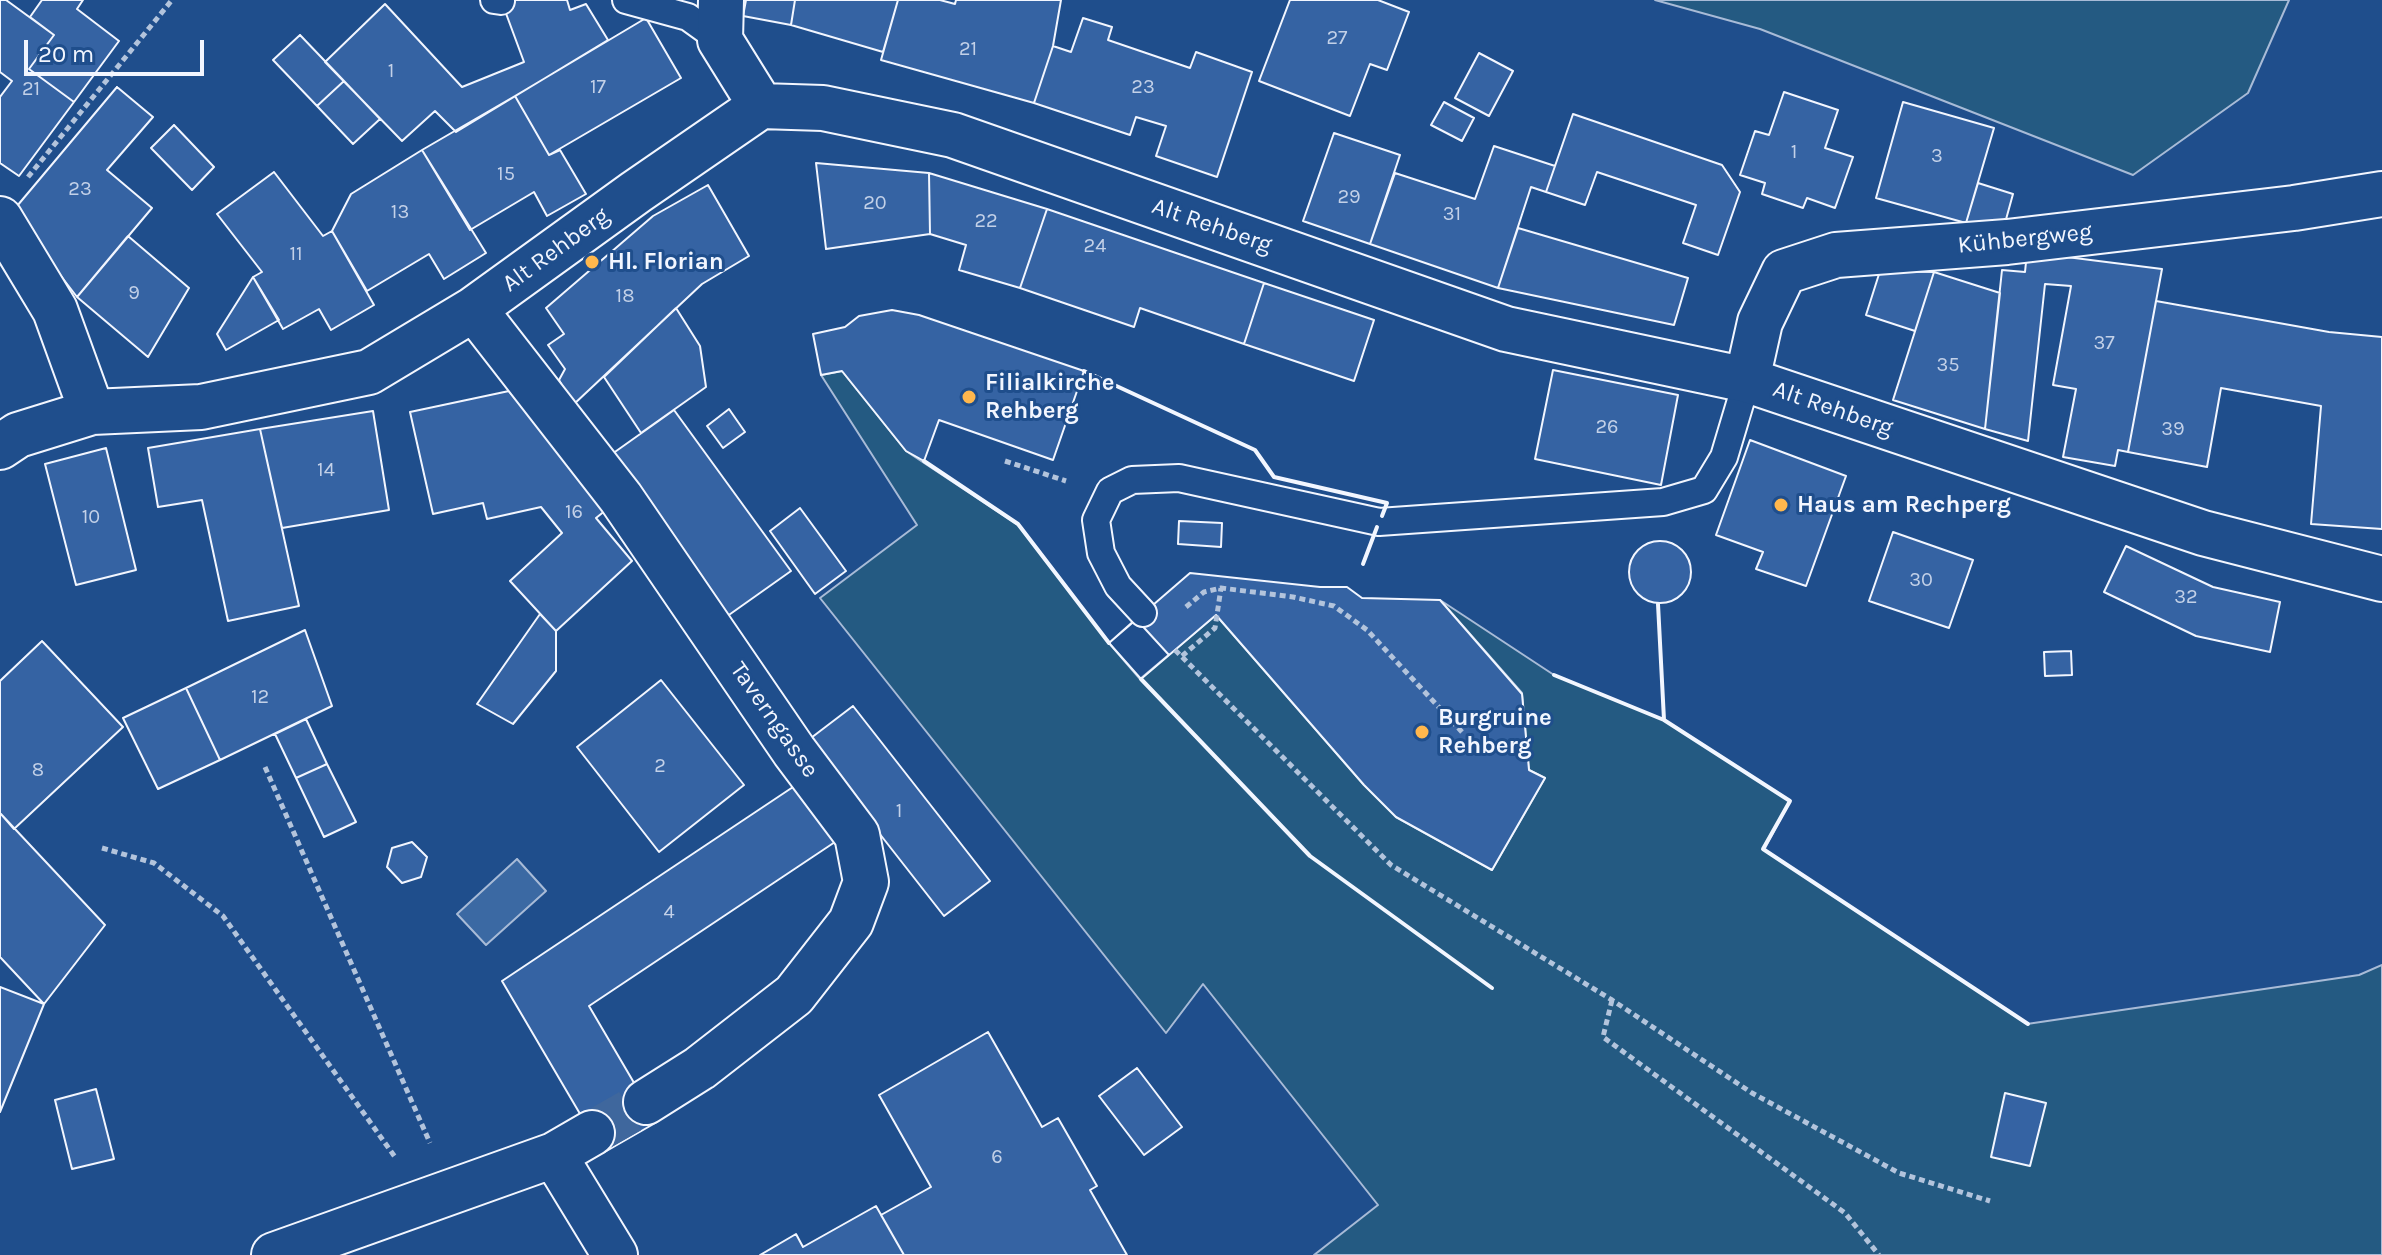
<!DOCTYPE html>
<html>
<head>
<meta charset="utf-8">
<style>
  body { margin:0 }
  #map { position:relative; width:2382px; height:1255px; overflow:hidden; background:#1f4e8c; font-family:Karla,sans-serif }
  canvas { display:block }
  .scale { position:absolute; left:24px; top:40px; width:180px; height:36px; box-sizing:border-box; border:4px solid #f2f6ff; border-top:0; padding-left:10px; font-size:24px; line-height:28px; white-space:nowrap; color:#f2f6ff; -webkit-text-stroke:6px #1f4e8c; paint-order:stroke }
</style>
</head>
<body>
<div id="map">
<canvas width="2382" height="1255"></canvas>
<div class="scale">20 m</div>
</div>
<script>
const c = document.querySelector('canvas').getContext('2d');
c.lineJoin = 'round';
function fill(path, color) { c.fillStyle = color; c.fill(path, 'evenodd'); }
const shape = rows => new Path2D(rows.map(r => 'M' + r).join(''));
function strokePath(path, color, width, dash) { c.strokeStyle = color; c.lineWidth = width; c.lineCap = dash ? 'butt' : 'round'; c.setLineDash(dash || []); c.stroke(path); }
function write(font, color, halo, rows, align = 'center') {
  c.font = font + ' Karla,sans-serif'; c.lineWidth = 6; c.setLineDash([]); c.textBaseline = 'middle'; c.strokeStyle = halo; c.fillStyle = color; for (const [text, x, y, turn = 0] of rows) {
    c.save(); c.translate(x, y); c.rotate((+turn || 0) * Math.PI / 180); c.textAlign = isNaN(turn) ? turn : align; if (halo) c.strokeText(text, 0, 0); c.fillText(text, 0, 0); c.restore();
  }
}
const green = shape([
  [1655,0,2289,0,2248,93,2133,175,1760,29,1655,0],
  [842,371,906,451,1018,525,1109,643,1140,679,1216,615,1364,785,1396,817,1492,870,1545,778,1529,770,1522,693,1440,600,1554,675,1664,720,1790,801,1764,850,2027,1024,2359,975,2382,965,2382,1255,1314,1255,1378,1205,1203,984,1166,1033,820,598,917,525,821,375,842,371]
]);
fill(green, '#245a82');
strokePath(green, '#a8bbd7', 2);
const water = shape([
  [517,859,546,891,486,945,457,914,517,859]
]);
fill(water, '#3b69a3');
strokePath(water, '#a8bbd7', 2);
const building = shape([
  [0,0,6,0,54,35,29,69,74,102,19,176,0,163,0,97,12,81,0,72,0,0],
  [42,0,83,0,77,9,119,41,74,102,29,69,54,35,30,17,42,0],
  [501,0,567,0,570,10,586,4,608,40,456,132,435,111,402,141,325,62,385,4,462,87,524,62,501,0],
  [746,0,795,0,791,25,743,16,746,0],
  [795,0,898,0,883,52,791,25,795,0],
  [898,0,940,0,955,4,956,0,1061,0,1053,46,1034,103,881,60,898,0],
  [1290,0,1378,0,1409,12,1387,70,1370,64,1350,116,1259,81,1290,0],
  [646,18,681,78,549,155,515,96,646,18],
  [1083,18,1112,27,1108,40,1190,68,1196,52,1252,72,1217,177,1156,156,1166,126,1136,117,1130,135,1034,103,1053,46,1071,52,1083,18],
  [300,35,344,81,317,106,273,60,300,35],
  [1479,53,1513,71,1489,116,1455,98,1479,53],
  [344,81,380,119,353,144,317,106,344,81],
  [117,87,153,117,107,170,152,208,77,297,12,212,117,87],
  [1784,92,1838,110,1825,148,1853,157,1835,208,1807,198,1803,208,1762,194,1765,183,1740,175,1755,131,1769,135,1784,92],
  [515,96,549,155,560,150,586,194,547,216,534,192,470,230,422,150,515,96],
  [1444,102,1474,118,1462,141,1431,125,1444,102],
  [1903,102,1994,128,1966,223,1876,198,1903,102],
  [1573,114,1722,165,1740,192,1718,255,1683,243,1696,205,1597,172,1585,205,1546,192,1573,114],
  [174,125,214,167,192,190,151,148,174,125],
  [1334,133,1400,155,1370,244,1303,221,1334,133],
  [1494,146,1555,166,1546,192,1531,187,1498,288,1370,244,1395,173,1475,199,1494,146],
  [422,150,486,253,444,279,429,254,367,291,332,231,351,194,422,150],
  [816,163,929,173,930,234,826,249,816,163],
  [274,172,323,236,332,231,374,305,331,330,319,309,283,329,253,277,262,272,217,214,274,172],
  [929,173,1047,209,1020,288,959,270,966,245,930,234,929,173],
  [1978,183,2013,194,2005,223,1966,223,1978,183],
  [708,185,749,256,702,284,573,405,559,380,565,369,548,345,564,334,546,308,653,216,708,185],
  [1047,209,1264,283,1244,344,1140,308,1134,327,1020,288,1047,209],
  [1518,228,1688,278,1674,325,1498,288,1518,228],
  [128,236,189,288,148,357,77,297,128,236],
  [2027,252,2162,269,2128,452,2118,450,2115,466,2063,457,2076,389,2053,385,2071,286,2045,284,2028,441,1985,429,2002,270,2025,272,2027,252],
  [1880,271,1934,272,1915,331,1866,315,1880,271],
  [1934,272,2000,293,1985,429,1893,400,1934,272],
  [253,277,279,320,226,350,217,334,253,277],
  [1264,283,1374,320,1354,381,1244,344,1264,283],
  [2156,301,2329,332,2382,337,2382,529,2311,524,2321,406,2221,388,2207,467,2128,452,2156,301],
  [676,308,700,346,706,387,641,433,604,377,676,308],
  [892,310,919,315,1084,371,1053,460,939,420,924,461,906,451,842,371,821,375,813,334,845,327,859,316,892,310],
  [1553,370,1678,395,1661,485,1535,459,1553,370],
  [509,391,606,510,596,518,632,561,556,631,510,581,562,533,541,507,487,519,483,503,433,514,410,412,509,391],
  [729,409,745,432,723,448,707,426,729,409],
  [674,410,791,571,726,617,612,454,674,410],
  [373,411,389,510,282,528,260,429,373,411],
  [260,429,299,606,228,621,202,500,158,507,148,448,260,429],
  [1750,440,1846,476,1806,586,1756,569,1763,552,1716,535,1750,440],
  [106,448,136,570,76,585,45,464,106,448],
  [800,508,846,571,815,594,770,531,800,508],
  [1179,521,1222,523,1221,547,1178,544,1179,521],
  [1893,532,1973,560,1949,628,1869,601,1893,532],
  '1629 572a31 31 0 1 1 62 0a31 31 0 1 1-62 0Z',
  [2126,546,2213,587,2280,602,2270,652,2196,636,2104,592,2126,546],
  [1190,573,1320,587,1347,587,1362,598,1440,600,1522,694,1529,770,1545,778,1492,870,1396,817,1364,785,1216,615,1141,679,1109,643,1190,573],
  [540,614,556,631,556,671,513,724,477,704,540,614],
  [1136,619,1169,655,1141,679,1109,643,1136,619],
  [305,630,332,706,220,760,186,688,305,630],
  [42,641,123,727,14,829,0,813,0,681,42,641],
  [2071,651,2072,675,2045,676,2044,652,2071,651],
  [661,680,744,785,659,852,577,747,661,680],
  [186,688,220,760,158,789,123,718,186,688],
  [853,706,990,881,944,916,807,741,853,706],
  [306,719,327,764,296,778,275,734,306,719],
  [327,764,356,822,324,837,296,778,327,764],
  [796,785,835,842,589,1006,657,1122,603,1153,502,981,796,785],
  [0,813,105,925,44,1004,0,957,0,813],
  [412,842,427,857,421,877,402,883,387,867,392,848,412,842],
  [0,987,44,1004,0,1112,0,987],
  [988,1032,1042,1127,1058,1118,1097,1186,1090,1190,1127,1255,904,1255,881,1215,931,1187,879,1095,988,1032],
  [1137,1068,1182,1127,1144,1155,1099,1096,1137,1068],
  [96,1089,114,1159,72,1169,55,1100,96,1089],
  [2005,1093,2046,1103,2030,1166,1991,1157,2005,1093],
  [876,1206,904,1255,760,1255,796,1234,803,1247,876,1206]
]);
fill(building, '#3563a3');
strokePath(building, '#f2f6ff', 2);
strokePath(shape([
  [592,1133,646,1102]
]), '#3f679d', 44, [44, 22]);
const lane = shape([
  [494,0,501,1],
  [626,0,688,17,720,40],
  [1143,613,1118,586,1101,553,1096,520,1110,491,1132,480,1179,478,1379,522,1663,502,1704,490,1724,457,1747,380]
]);
const street = shape([
  [721,0,720,40,761,106],
  [0,219,55,310,92,412],
  [474,309,621,498,794,751,857,835,866,882,851,922,794,995,700,1068,646,1102],
  [1747,380,1760,322,1784,272,1836,255,2007,242,2294,208,2382,194],
  [0,447,18,435,92,412,201,407,369,372,474,309,636,192,761,106,823,108,953,135,1506,329,1747,380,2203,533,2382,579],
  [554,1155,615,1255],
  [274,1255,554,1155,592,1133]
]);
strokePath(lane, '#f2f6ff', 30);
strokePath(street, '#f2f6ff', 48);
strokePath(shape([
  [28,177,172,0],
  [1005,461,1066,481],
  [1186,607,1204,592,1221,588,1293,597,1334,606,1367,630,1462,732],
  [1175,650,1391,865,1612,1000,1752,1093,1899,1173,1990,1201],
  [1182,656,1215,628,1221,588],
  [265,767,430,1143],
  [102,848,154,863,223,916,395,1157],
  [1612,1000,1603,1037,1845,1213,1879,1255]
]), '#b3c4dc', 5, [6, 4]);
strokePath(lane, '#1f4e8c', 26);
strokePath(street, '#1f4e8c', 44);
strokePath(shape([
  [1084,371,1255,450,1274,477,1387,503,1382,516],
  [924,461,1018,524,1109,643],
  [1363,564,1377,527],
  [1658,604,1664,720],
  [1554,675,1664,720,1790,801,1763,849,2028,1024],
  [1141,679,1310,856,1492,988]
]), '#f2f6ff', 4);
for (const [x, y, r, color] of [
  [592,262,8,"#ffb74d"],
  [969,397,8,"#ffb74d"],
  [1781,505,8,"#ffb74d"],
  [1422,732,8,"#ffb74d"]
]) { const dot = new Path2D(); dot.arc(x, y, r, 0, 2 * Math.PI); c.fillStyle = color; c.fill(dot); strokePath(dot, '#1f4e8c', 3); }
write('20px', '#c3d1e8', null, [
  ["27",1337,38],
  ["21",968,49],
  ["1",391,71],
  ["17",598,87],
  ["23",1143,87],
  ["21",31,89],
  ["1",1794,152],
  ["3",1937,156],
  ["15",506,174],
  ["23",80,189],
  ["29",1349,197],
  ["20",875,203],
  ["13",400,212],
  ["31",1452,214],
  ["22",986,221],
  ["24",1095,246],
  ["11",296,254],
  ["9",134,293],
  ["18",625,296],
  ["37",2104,343],
  ["35",1948,365],
  ["26",1607,427],
  ["39",2173,429],
  ["14",326,470],
  ["16",574,512],
  ["10",91,517],
  ["30",1921,580],
  ["32",2186,597],
  ["12",260,697],
  ["2",660,766],
  ["8",38,770],
  ["1",899,811],
  ["4",669,912],
  ["6",997,1157]
]);
write('24px', '#f2f6ff', '#1f4e8c', [
  ["Alt Rehberg",1212,226,19],
  ["Kühbergweg",2025,239,-6],
  ["Alt Rehberg",556,250,-36],
  ["Alt Rehberg",1833,409,19],
  ["Taverngasse",774,720,55]
]);
write('bold 24px', '#f2f6ff', '#1f4e8c', [
  ["Hl. Florian",608,262],
  ["Filialkirche",985,383],
  ["Rehberg",985,411],
  ["Haus am Rechperg",1797,505],
  ["Burgruine",1438,718],
  ["Rehberg",1438,746]
], 'left');
</script>
</body>
</html>
